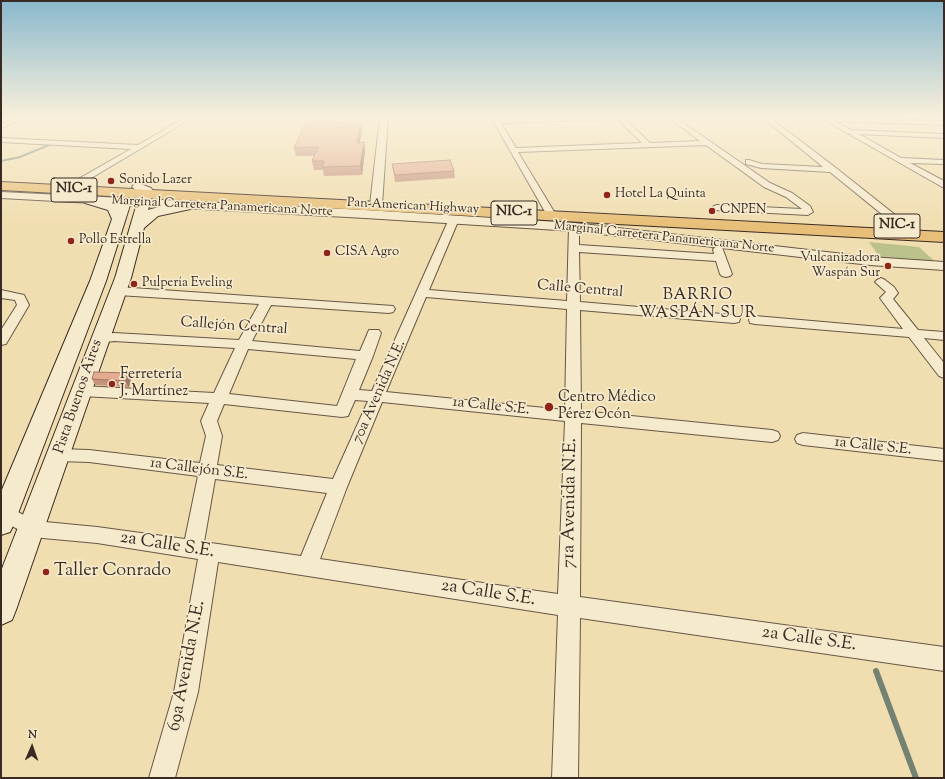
<!DOCTYPE html>
<html>
<head>
<meta charset="utf-8">
<style>
  body { margin:0 }
  #map { position:relative; width:945px; height:779px; overflow:hidden; background:#f1deb0; font-family:"Sorts Mill Goudy",serif }
  canvas { display:block }
  .frame { position:absolute; inset:0; border:2px solid #392a24; pointer-events:none }
  .north { position:absolute; left:12px; top:727px; width:40px; height:40px; -webkit-text-stroke:3px #f6eacc; paint-order:stroke; rotate:2deg; font-size:11px; font-weight:700; line-height:16px; text-align:center; color:#392a24 }
  .north::after { content:''; display:block; margin:auto; width:14px; height:18px; background:#392a24; clip-path:polygon(50% 0,100% 100%,50% 72%,0 100%) }
</style>
</head>
<body>
<div id="map">
<canvas width="945" height="779"></canvas>
<div class="frame"></div>
<div class="north">N</div>
</div>
<script>
const c = document.querySelector('canvas').getContext('2d');
c.lineJoin = 'round';
function fill(path, color) { c.fillStyle = color; c.fill(path, 'evenodd'); }
const shape = rows => new Path2D(rows.map(r => 'M' + r).join(''));
function strokePath(path, color, width, dash) { c.strokeStyle = color; c.lineWidth = width; c.lineCap = dash ? 'butt' : 'round'; c.setLineDash(dash || []); c.stroke(path); }
function write(font, color, halo, rows, align = 'center') {
  c.font = font + ' "Sorts Mill Goudy",serif'; c.lineWidth = 3.5; c.setLineDash([]); c.textBaseline = 'middle'; c.strokeStyle = halo; c.fillStyle = color; for (const [text, x, y, turn = 0] of rows) {
    c.save(); c.translate(x, y); c.rotate((+turn || 0) * Math.PI / 180); c.textAlign = isNaN(turn) ? turn : align; if (halo) c.strokeText(text, 0, 0); c.fillText(text, 0, 0); c.restore();
  }
}
fill(shape([
  [869,242,919,247,940,266,883,262]
]), '#bac18b');
strokePath(shape([
  [1,161,20,157,49,145]
]), '#748271', 2);
strokePath(shape([
  [876,671,916,778]
]), '#748271', 6);
const minor = shape([
  [18,117,27,117,1,128,1,124,18,117],
  [186,117,194,117,76,187,72,184,73,182,131,149,1,142,1,138,138,145,186,117],
  [491,117,497,117,498,119,625,117,624,118,650,143,700,141,668,117,675,117,770,183,792,193,810,206,813,212,808,215,714,210,712,208,714,206,717,205,802,209,786,197,764,187,706,145,518,152,556,215,554,217,548,217,491,117],
  [617,119,642,143,516,148,501,123,617,119],
  [762,117,769,117,836,168,918,233,919,235,918,237,910,237,830,172,761,168,746,164,746,160,749,160,762,164,823,167,762,117],
  [819,117,944,121,944,125,834,121,851,130,944,134,944,138,859,134,901,158,944,160,944,164,910,163,944,181,944,188,819,117],
  [454,216,459,219,429,290,567,301,569,227,574,224,579,227,579,245,714,254,713,249,718,246,722,247,726,258,732,274,730,276,726,277,722,276,720,274,716,261,579,252,580,302,734,315,739,316,740,319,739,322,734,323,580,310,581,411,772,430,778,432,780,436,778,440,772,442,581,423,580,597,944,647,944,671,580,618,578,778,552,778,558,615,218,562,198,692,175,778,149,778,174,692,198,559,97,543,32,537,1,520,1,503,35,521,97,527,185,539,198,476,89,462,59,461,53,460,50,455,53,450,59,449,89,450,200,463,206,436,201,421,209,403,82,396,77,395,74,391,77,387,82,386,214,393,235,348,114,341,99,343,94,342,92,339,94,336,114,333,239,340,259,304,118,295,114,294,112,291,114,288,118,287,393,306,395,309,393,312,389,313,271,305,252,341,360,351,369,330,379,330,381,333,373,356,359,390,372,391,449,219,454,216],
  [426,297,567,309,565,410,386,392,426,297],
  [248,349,356,359,337,406,229,394,248,349],
  [355,400,368,401,333,479,217,465,222,436,217,421,224,404,342,417,348,416,355,400],
  [382,402,565,421,558,594,320,559,347,487,382,402],
  [215,479,327,493,301,556,204,542,215,479],
  [881,278,885,280,894,287,898,293,893,299,918,330,944,332,944,340,924,338,944,363,944,378,939,376,909,337,755,324,750,323,749,320,750,317,755,316,903,329,880,298,886,292,875,282,877,280,881,278],
  [1,290,24,295,29,305,6,344,1,345,1,330,17,305,15,300,1,298,1,290],
  [803,433,944,449,944,461,803,445,797,443,795,439,797,435,803,433]
]);
const tertiary = shape([
  [380,117,388,117,382,205,380,208,376,209,372,208,370,205,380,117],
  [1,192,365,210,574,223,870,257,944,262,944,270,870,265,574,231,365,218,1,198,1,192]
]);
const secondary = shape([
  [138,183,151,188,153,191,148,210,166,205,190,201,195,202,197,205,195,208,158,216,144,228,131,278,16,610,12,620,1,625,1,571,115,278,140,193,132,187,134,184,138,183],
  [90,196,117,205,120,199,125,198,130,199,131,202,106,281,14,524,10,532,1,535,1,492,90,281,112,219,108,210,85,203,84,200,85,197,90,196]
]);
const trunk = shape([
  [1,182,944,232,944,242,1,190,1,182]
]);
strokePath(minor, '#675747', 2);
strokePath(tertiary, '#675747', 2);
strokePath(secondary, '#392a24', 2);
strokePath(trunk, '#392a24', 2);
fill(minor, '#f6eacc');
fill(tertiary, '#f6eacc');
fill(secondary, '#f6eacc');
fill(trunk, '#e8bf78');
fill(shape([
  [330,123,362,130,360,143,364,142,365,151,362,175,324,176,323,170,314,170,312,161,314,156,296,156,294,148],
  [392,164,454,171,455,178,395,182],
  [92,379,131,379,129,387,95,385]
]), '#c4937d');
fill(shape([
  [328,117,332,117,328,131,326,123],
  [361,122,362,130,358,151,357,143],
  [364,142,365,151,362,175,360,166],
  [128,373,131,379,129,387,125,381]
]), '#a07866');
const building = shape([
  [308,117,328,117,326,123,361,122,357,143,364,142,360,166,322,167,324,161,312,161,318,147,294,148,308,117],
  [450,160,454,171,395,175,392,164,450,160],
  [94,372,128,373,125,381,92,379,94,372]
]);
fill(building, '#e4ab91');
strokePath(building, '#a07866', 1);
const sky = c.createLinearGradient(0, 0, 0, 226);
sky.addColorStop(0, '#89b8cd');
sky.addColorStop(0.52, '#f9f0db');
sky.addColorStop(1, '#f9f0db00');
c.fillStyle = sky;
c.fillRect(0, 0, 945, 226);
for (const [x, y, r, color] of [
  [111,181,4,"#8f2418"],
  [607,195,4,"#8f2418"],
  [712,211,4,"#8f2418"],
  [71,241,4,"#8f2418"],
  [327,253,4,"#8f2418"],
  [888,266,4,"#8f2418"],
  [134,284,4,"#8f2418"],
  [112,384,4,"#8f2418"],
  [549,407,5,"#8f2418"],
  [46,572,4,"#8f2418"]
]) { const dot = new Path2D(); dot.arc(x, y, r, 0, 2 * Math.PI); c.fillStyle = color; c.fill(dot); strokePath(dot, '#f6eacc', 1.5); }
write('13px', '#392a24', '#f6eacc', [
  ["Sonido Lazer",119,181],
  ["Hotel La Quinta",615,195],
  ["CNPEN",720,211],
  ["Pollo Estrella",79,241],
  ["CISA Agro",335,253],
  ["Vulcanizadora",880,259,"right"],
  ["Waspán Sur",880,274,"right"],
  ["Pulpería Eveling",142,284]
], 'left');
write('13px', '#392a24', '#f6eacc', [
  ["Marginal Carretera Panamericana Norte",222,207,3],
  ["Pan-American Highway",413,207,3],
  ["Marginal Carretera Panamericana Norte",664,238,6]
]);
for (const [x, y, w] of [
  [74,190,46],
  [514,213,46],
  [897,226,46]
]) { const box = new Path2D(); box.roundRect(x - w / 2, y - 12, w, 24, 3); c.fillStyle = '#f6eacc'; c.fill(box); strokePath(box, '#392a24', 1); }
write('bold 14px', '#392a24', null, [
  ["NIC-1",74,190],
  ["NIC-1",514,213],
  ["NIC-1",897,226]
]);
write('15px', '#392a24', '#f6eacc', [
  ["Calle Central",580,290,5],
  ["Callejón Central",234,327,4],
  ["70a Avenida N.E.",380,392,-66],
  ["Pista Buenos Aires",79,397,-71],
  ["1a Calle S.E.",491,407,6],
  ["1a Calle S.E.",873,447,6],
  ["1a Callejón S.E.",199,470,7]
]);
write('15px', '#392a24', '#f6eacc', [
  ["Ferretería",120,375],
  ["J. Martínez",120,392],
  ["Centro Médico",558,398],
  ["Pérez Ocón",558,415]
], 'left');
c.letterSpacing = '1px';
write('16px', '#392a24', '#f6eacc', [
  ["BARRIO",698,296],
  ["WASPÁN SUR",698,314]
]);
c.letterSpacing = '0px';
write('18px', '#392a24', '#f6eacc', [
  ["71a Avenida N.E.",571,503,-89],
  ["2a Calle S.E.",167,546,9],
  ["2a Calle S.E.",488,594,9],
  ["2a Calle S.E.",809,640,8],
  ["69a Avenida N.E.",188,666,-79]
]);
write('18px', '#392a24', '#f6eacc', [
  ["Taller Conrado",54,572]
], 'left');
</script>
</body>
</html>
